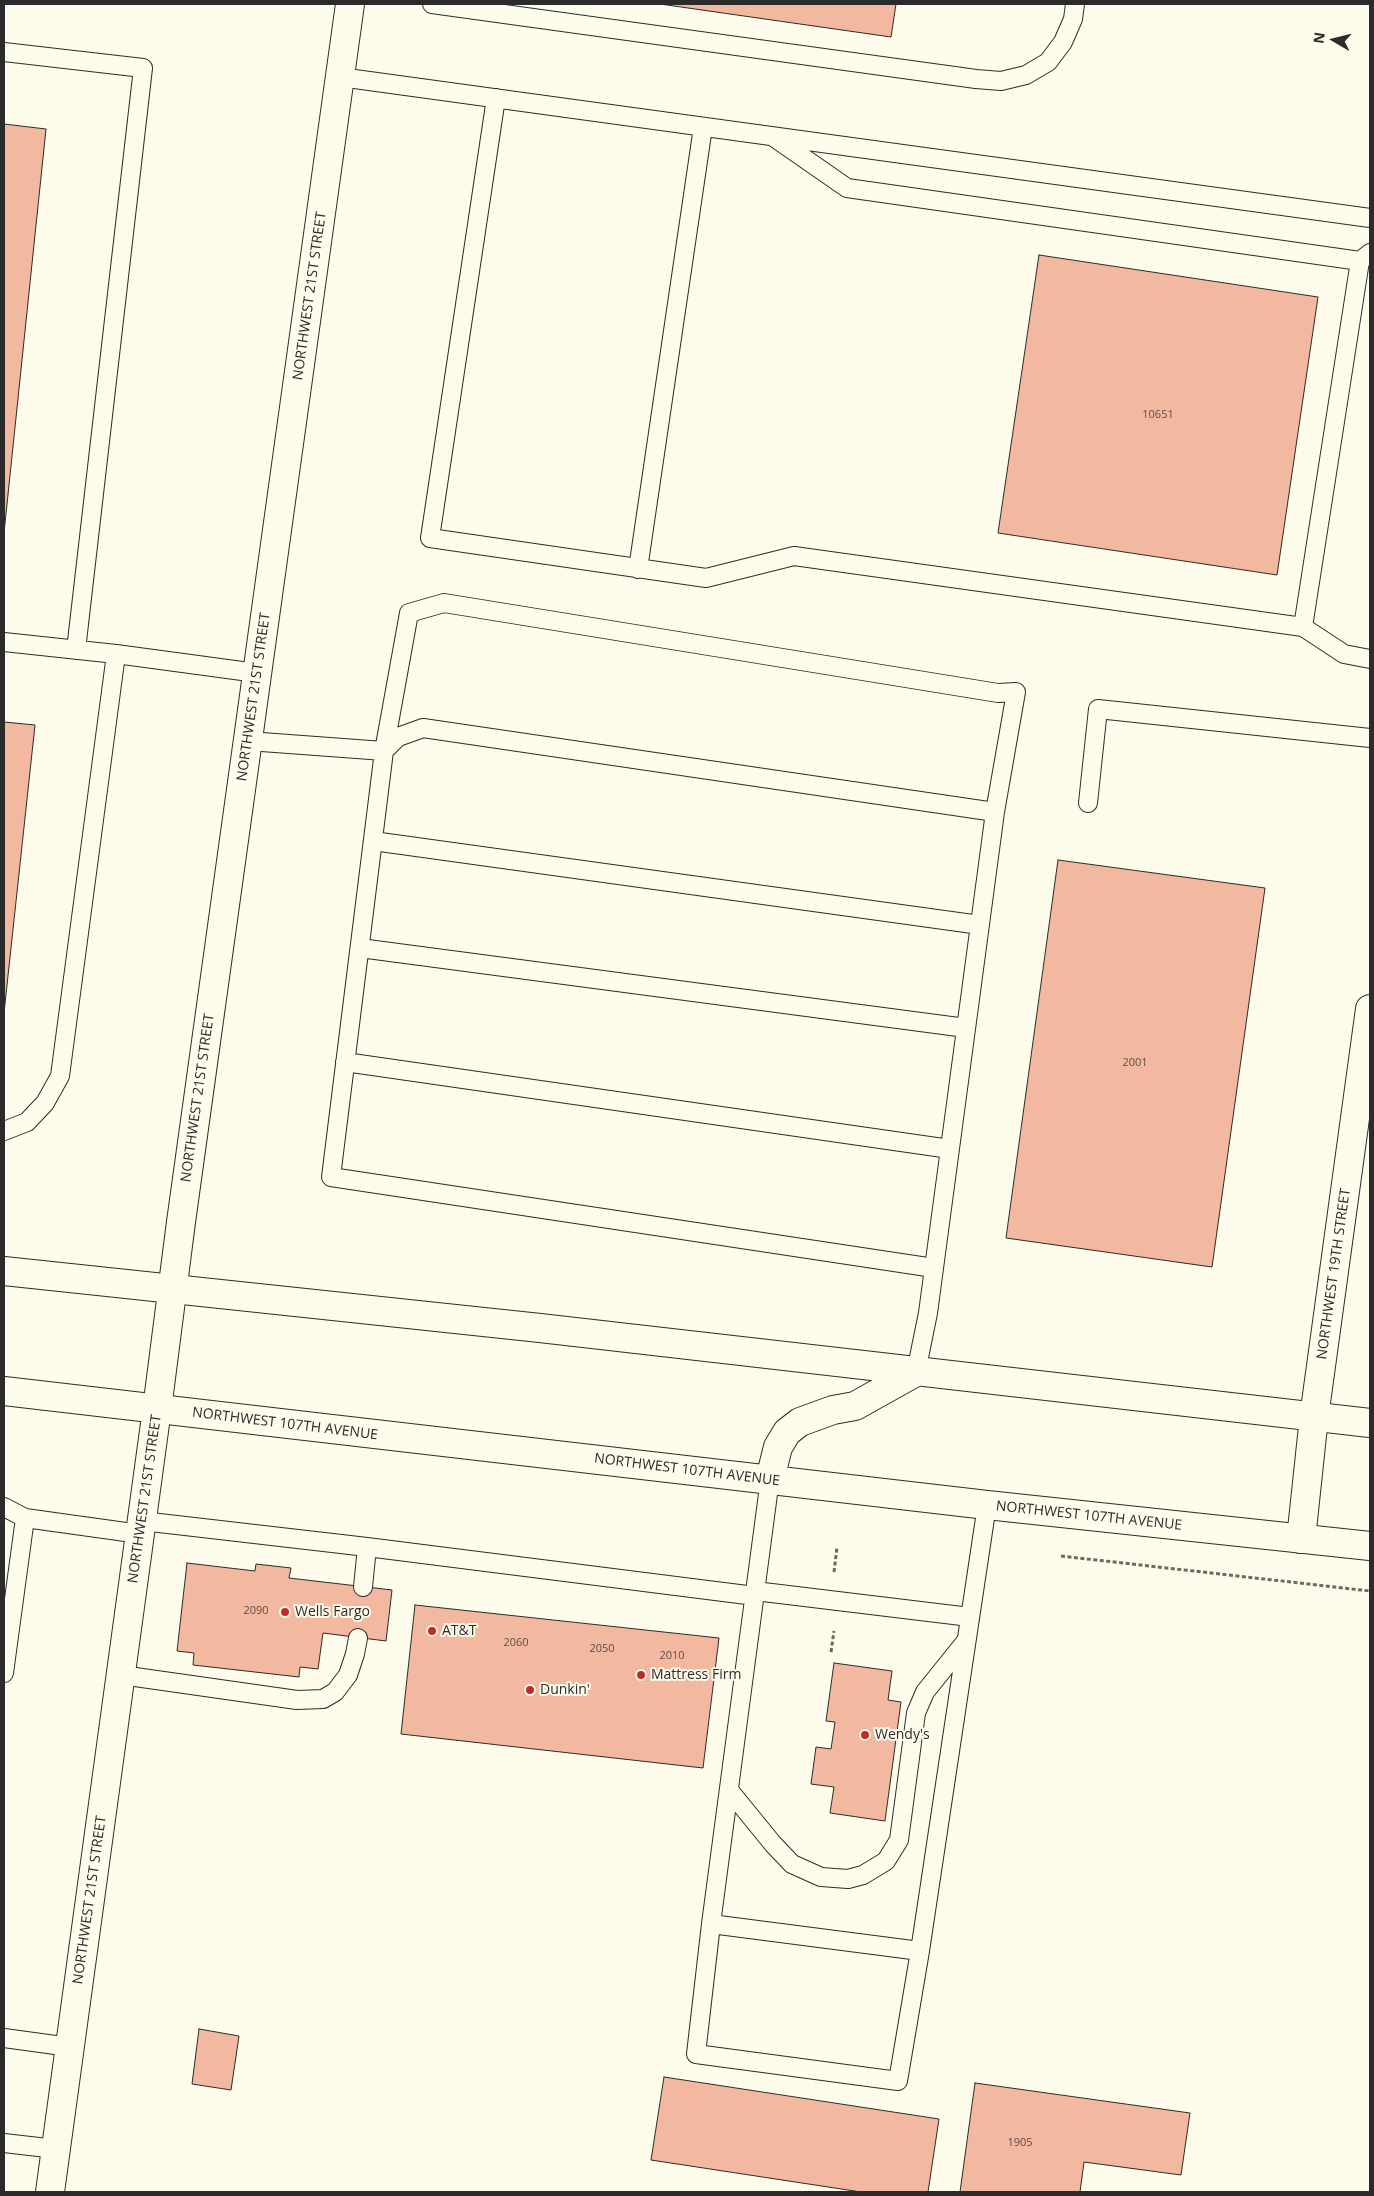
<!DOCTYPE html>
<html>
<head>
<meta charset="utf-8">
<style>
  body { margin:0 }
  #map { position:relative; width:1374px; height:2196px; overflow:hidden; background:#fdfbea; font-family:"Open Sans",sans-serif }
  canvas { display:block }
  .frame { position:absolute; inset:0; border:5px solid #2b2b2b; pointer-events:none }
  .north { position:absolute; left:1309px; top:15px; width:50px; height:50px; -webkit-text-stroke:4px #fdfbea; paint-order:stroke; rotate:278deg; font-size:14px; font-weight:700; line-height:20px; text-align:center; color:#2b2b2b }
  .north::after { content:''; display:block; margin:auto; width:18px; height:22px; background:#2b2b2b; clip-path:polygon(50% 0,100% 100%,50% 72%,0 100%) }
</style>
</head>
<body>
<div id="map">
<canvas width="1374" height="2196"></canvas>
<div class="frame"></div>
<div class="north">N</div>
</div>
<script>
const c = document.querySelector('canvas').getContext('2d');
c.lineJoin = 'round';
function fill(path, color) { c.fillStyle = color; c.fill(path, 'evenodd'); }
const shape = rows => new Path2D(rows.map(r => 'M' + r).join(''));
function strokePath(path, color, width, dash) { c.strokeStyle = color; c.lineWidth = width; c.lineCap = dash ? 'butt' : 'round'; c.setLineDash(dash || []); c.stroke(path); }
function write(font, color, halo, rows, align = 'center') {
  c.font = font + ' "Open Sans",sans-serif'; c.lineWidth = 4; c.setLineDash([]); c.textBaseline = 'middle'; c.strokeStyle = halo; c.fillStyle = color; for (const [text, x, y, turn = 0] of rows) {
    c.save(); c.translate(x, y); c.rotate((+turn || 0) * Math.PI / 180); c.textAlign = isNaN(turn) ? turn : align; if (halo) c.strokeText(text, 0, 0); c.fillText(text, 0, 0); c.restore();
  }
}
const building = shape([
  [660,4,896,4,891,37,660,4],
  [4,124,46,129,4,533,4,124],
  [1039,255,1318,297,1277,575,998,533,1039,255],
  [4,722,35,725,4,1013,4,722],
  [1058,860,1265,888,1212,1267,1006,1238,1058,860],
  [187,1563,255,1571,256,1564,291,1568,289,1578,392,1590,386,1641,323,1633,318,1669,300,1667,299,1677,193,1665,194,1653,177,1651,187,1563],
  [415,1605,719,1638,703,1768,401,1734,415,1605],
  [834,1663,892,1671,888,1700,901,1702,885,1821,830,1813,834,1787,811,1784,816,1747,831,1749,835,1722,826,1721,834,1663],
  [199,2029,239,2036,231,2090,192,2084,199,2029],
  [664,2077,939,2119,928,2192,861,2192,651,2160,664,2077],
  [975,2083,1190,2113,1181,2175,1084,2162,1080,2192,960,2192,975,2083]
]);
fill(building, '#f2b8a0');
strokePath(building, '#2b2b2b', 1);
const service = shape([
  [432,4,976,79,1001,81,1026,75,1048,62,1063,42,1073,19,1075,4],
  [4,52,143,68,76,650],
  [340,77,1370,218],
  [496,98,430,538,706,578,794,556,1303,627,1344,654,1370,659],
  [775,138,847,188,1360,261],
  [638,569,703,127],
  [1303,627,1360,261,1370,253],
  [4,642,116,654],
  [248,741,384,751,398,737,423,728,995,812,928,1313,916,1372],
  [1088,803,1098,709,1370,738],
  [373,841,980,925],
  [360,948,966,1028],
  [345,1062,950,1149],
  [4,1131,27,1122,45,1103,60,1076,116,654,257,673],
  [934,1268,331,1177,384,751,409,613,444,603,998,693,1016,692,995,812],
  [770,1479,711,1924,920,1951,987,1505],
  [4,1507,25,1518,4,1673],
  [25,1518,140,1534],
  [142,1521,367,1547,755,1596],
  [363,1587,367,1547],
  [755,1591,970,1617],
  [121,1675,297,1700,323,1699,335,1692,348,1675,355,1654,358,1638],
  [729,1790,773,1844,792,1864,821,1877,848,1879,863,1875,886,1861,899,1840,916,1713,925,1692,966,1641],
  [711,1924,696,2054,898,2081,920,1951],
  [4,2038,70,2047],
  [4,2143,56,2149]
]);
const tertiary = shape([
  [1301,1539,1314,1417,1370,1009],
  [50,2192,157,1409,181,1222,350,4]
]);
const secondary = shape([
  [4,1271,540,1328,1370,1423],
  [4,1391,987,1505,1370,1546],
  [770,1479,778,1447,787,1432,800,1422,833,1410,855,1406,916,1372]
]);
strokePath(service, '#2b2b2b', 20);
strokePath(tertiary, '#2b2b2b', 30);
strokePath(secondary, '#2b2b2b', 30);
strokePath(shape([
  [1061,1556,1370,1591],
  [834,1572,837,1547],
  [831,1652,834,1631]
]), '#6a6964', 3, [4, 2.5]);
strokePath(service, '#fdfbea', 18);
strokePath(tertiary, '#fdfbea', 28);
strokePath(secondary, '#fdfbea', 28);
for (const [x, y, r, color] of [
  [285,1612,5,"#c62828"],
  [432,1631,5,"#c62828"],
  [641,1675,5,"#c62828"],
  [530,1690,5,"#c62828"],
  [865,1735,5,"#c62828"]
]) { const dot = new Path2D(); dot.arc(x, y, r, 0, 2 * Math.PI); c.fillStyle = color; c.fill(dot); strokePath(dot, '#fdfbea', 2); }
write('11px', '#5d4e48', null, [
  ["10651",1158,415],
  ["2001",1135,1063],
  ["2090",256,1611],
  ["2060",516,1643],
  ["2050",602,1649],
  ["2010",672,1656],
  ["1905",1020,2143]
]);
write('14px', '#2b2b2b', '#fdfbea', [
  ["NORTHWEST 21ST STREET",310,296,-82],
  ["NORTHWEST 21ST STREET",254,697,-82],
  ["NORTHWEST 21ST STREET",198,1098,-82],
  ["NORTHWEST 19TH STREET",1334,1274,-82],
  ["NORTHWEST 107TH AVENUE",285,1424,7],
  ["NORTHWEST 107TH AVENUE",687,1470,7],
  ["NORTHWEST 21ST STREET",145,1499,-82],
  ["NORTHWEST 107TH AVENUE",1089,1516,6],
  ["NORTHWEST 21ST STREET",90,1900,-82]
]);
write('14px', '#2b2b2b', '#fdfbea', [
  ["Wells Fargo",295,1612],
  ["AT&T",442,1631],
  ["Mattress Firm",651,1675],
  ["Dunkin'",540,1690],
  ["Wendy's",875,1735]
], 'left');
</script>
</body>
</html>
